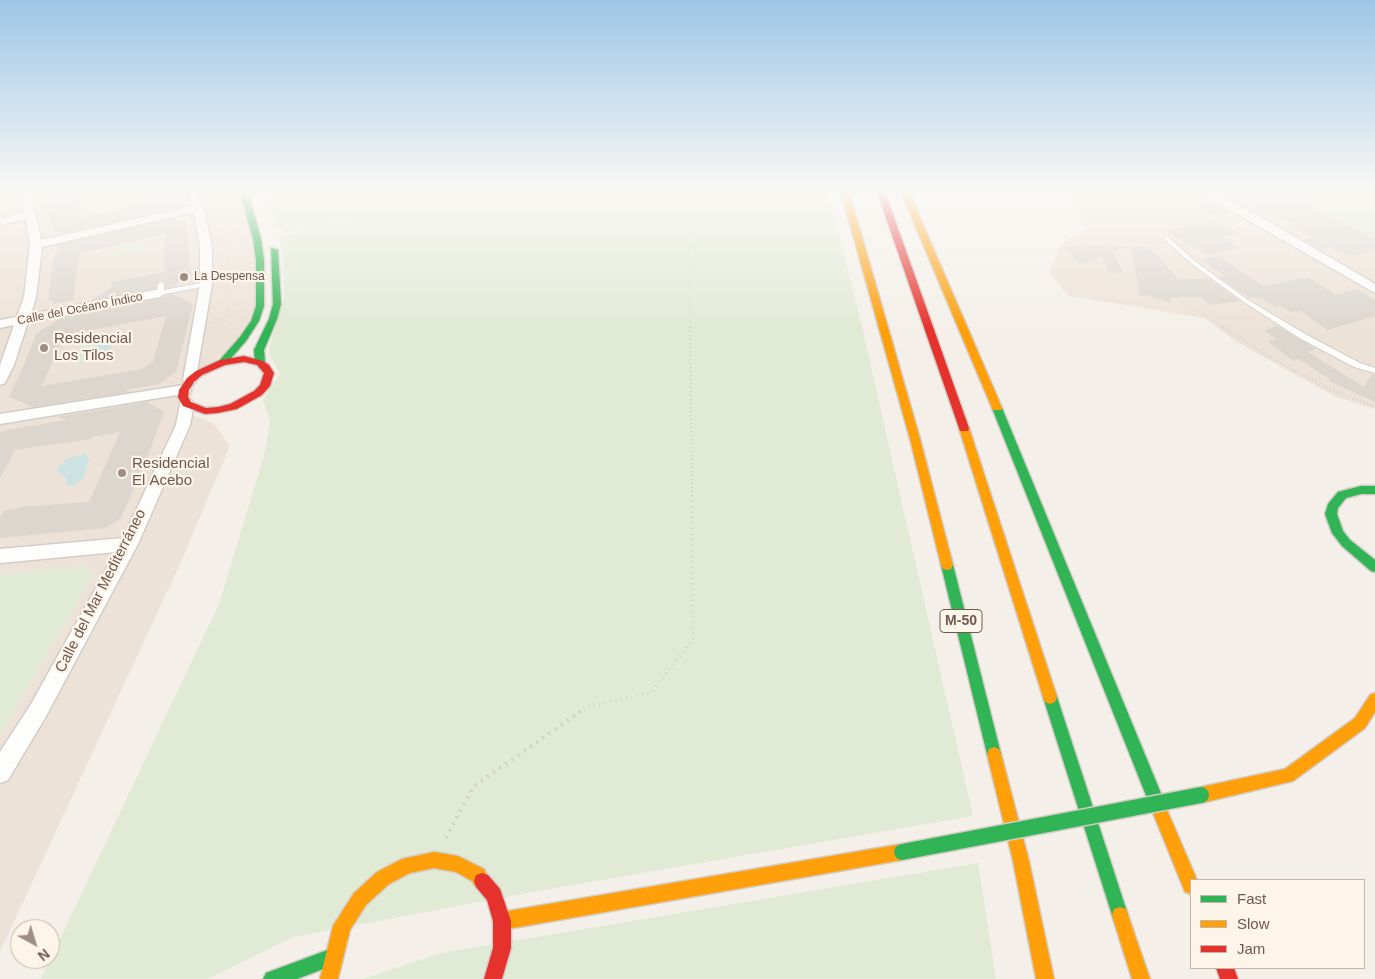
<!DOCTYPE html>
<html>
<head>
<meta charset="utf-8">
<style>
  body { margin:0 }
  #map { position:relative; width:1375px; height:979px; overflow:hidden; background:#f4f0e9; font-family:Arial,sans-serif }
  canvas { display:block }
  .legend { position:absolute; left:1190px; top:879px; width:175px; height:90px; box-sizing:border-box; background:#fdf5ea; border:1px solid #c4b6ab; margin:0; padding:6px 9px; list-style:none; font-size:15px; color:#6f584d }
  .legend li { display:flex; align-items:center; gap:10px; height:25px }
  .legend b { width:25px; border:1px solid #c4b6ab }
  .north { position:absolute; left:10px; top:919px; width:50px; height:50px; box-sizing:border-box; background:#fdf5ea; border:1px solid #c4b6ab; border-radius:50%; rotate:141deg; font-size:14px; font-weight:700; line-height:20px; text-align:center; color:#6f584d }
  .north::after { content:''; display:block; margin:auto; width:18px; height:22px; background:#9e8d84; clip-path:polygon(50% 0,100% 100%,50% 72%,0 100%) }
</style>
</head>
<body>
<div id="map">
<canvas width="1375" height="979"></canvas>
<ul class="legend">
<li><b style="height:6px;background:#30b455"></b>Fast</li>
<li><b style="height:6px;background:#ff9f0a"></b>Slow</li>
<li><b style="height:6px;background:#e5322d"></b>Jam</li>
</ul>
<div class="north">N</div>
</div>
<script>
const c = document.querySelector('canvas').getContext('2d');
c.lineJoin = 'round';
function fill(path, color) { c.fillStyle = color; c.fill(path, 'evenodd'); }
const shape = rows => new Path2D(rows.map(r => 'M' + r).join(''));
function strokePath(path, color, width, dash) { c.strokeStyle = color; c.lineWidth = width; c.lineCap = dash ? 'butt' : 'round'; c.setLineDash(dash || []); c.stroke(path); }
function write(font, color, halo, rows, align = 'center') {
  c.font = font + ' Arial,sans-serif'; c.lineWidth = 4.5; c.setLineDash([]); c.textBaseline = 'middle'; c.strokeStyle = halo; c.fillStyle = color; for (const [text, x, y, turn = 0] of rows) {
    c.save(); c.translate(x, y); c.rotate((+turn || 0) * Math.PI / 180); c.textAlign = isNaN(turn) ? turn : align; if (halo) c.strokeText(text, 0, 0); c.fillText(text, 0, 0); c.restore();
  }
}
fill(shape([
  [0,192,244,192,247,200,261,287,243,339,199,373,186,415,203,418,213,423,230,446,180,564,0,952],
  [1066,192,1280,192,1375,234,1375,409,1334,396,1237,342,1205,318,1069,296,1049,273,1061,244,1087,229]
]), '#ede2d7');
fill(shape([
  [107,192,119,192,122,201,103,206,100,194],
  [265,192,828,192,859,314,973,816,538,891,293,937,208,979,41,979,219,604,264,456,270,422,263,400,280,374,270,356,269,348,284,298,284,267,280,239,287,235,320,227,320,225,286,232,278,229],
  [1283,192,1375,192,1375,246,1309,217],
  [146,243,146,249,109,257,109,251],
  [92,342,85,364,74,366,81,344],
  [85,566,93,575,0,735,0,574],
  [978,863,996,979,363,979,441,953]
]), '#e1ead5');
fill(shape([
  [113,340,108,357,90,360,96,343],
  [83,454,88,456,89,460,83,479,74,485,67,485,66,478,59,473,57,468,68,458]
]), '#cce2e3');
fill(shape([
  [44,192,74,192,81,218,157,202,153,192,182,192,185,202,176,208,59,234,59,232,54,232],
  [1168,192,1197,192,1231,213,1218,217],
  [1216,192,1245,192,1253,196,1258,194,1263,196,1269,194,1286,202,1295,199,1375,239,1375,249,1351,257,1330,247,1321,249,1304,240,1314,237,1290,225,1294,224,1252,205,1246,207],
  [171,219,186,222,191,274,172,287,166,288,165,282,160,280,156,284,156,288,90,301,113,287,111,282,164,272,165,234,80,253,73,300,52,304,53,300,48,301,53,259,55,258,54,253,59,252,59,245],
  [1216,221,1238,233,1222,237,1240,248,1207,255,1166,231],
  [1091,245,1126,247,1113,251,1123,273,1108,272,1101,256,1080,264,1065,248],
  [1131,247,1147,247,1159,257,1179,280,1208,278,1240,301,1210,305,1200,297,1171,297,1169,302,1147,295,1140,296],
  [1219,256,1263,286,1308,277,1335,295,1357,289,1375,300,1375,316,1328,330,1300,311,1292,312,1278,305,1276,308,1261,298,1249,298,1219,277,1225,276,1201,260],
  [172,294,193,304,176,372,159,384,125,390,129,392,33,407,9,397,24,365,36,334,62,317,160,299],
  [166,316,153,362,142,369,42,386,62,339,69,334],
  [1277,326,1316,349,1308,352,1364,387,1372,374,1375,375,1375,402,1329,381,1331,380,1299,359,1294,361,1268,342,1277,339,1264,331],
  [147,402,164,412,145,463,121,518,105,528,0,538,0,517,5,510,17,509,19,507,89,502,120,432,92,437,92,439,15,450,0,479,0,433,6,430,67,420,57,417]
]), '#ddd6cf');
const lane = shape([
  [1164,237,1168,237,1196,262,1248,300,1307,335,1360,363,1375,368,1375,373,1354,367,1301,339,1244,302,1192,264,1164,239,1164,237],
  [161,282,164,284,164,290,206,282,209,284,206,286,160,295,157,293,158,284,161,282]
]);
const street = shape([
  [21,192,31,192,41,240,192,206,187,192,197,192,205,215,212,247,212,284,195,383,185,383,183,380,200,284,200,247,194,212,42,247,36,297,31,314,160,289,166,293,160,297,28,322,14,365,5,383,0,385,0,365,14,325,0,328,0,320,17,317,24,297,30,245,26,219,0,225,0,219,24,212,21,192],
  [1199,192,1212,192,1270,222,1375,284,1375,293,1199,192],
  [184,385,189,387,191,390,189,393,0,424,0,414,184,385],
  [187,399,192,401,194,404,190,425,138,544,45,718,8,780,0,783,0,752,31,704,116,552,0,563,0,549,123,538,176,425,180,404,182,401,187,399]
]);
const fast = shape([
  [240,192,248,192,261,239,264,260,264,306,259,321,246,341,226,364,223,365,218,362,240,337,251,321,256,306,256,260,253,239,240,192],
  [271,248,278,250,281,304,277,319,264,350,265,363,260,366,255,363,254,350,269,319,273,304,271,248],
  [997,405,1002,408,1167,808,1164,813,1159,816,1154,813,1151,808,992,408,997,405],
  [1361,486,1375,486,1375,494,1361,494,1346,498,1338,508,1337,514,1343,531,1350,540,1375,560,1375,572,1371,571,1342,546,1332,533,1325,514,1328,504,1338,492,1361,486],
  [947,560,951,561,953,565,1001,754,999,759,994,761,989,759,987,754,941,565,943,561,947,560],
  [1050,690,1055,692,1057,697,1128,915,1126,921,1120,923,1114,921,1112,915,1043,697,1045,692,1050,690],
  [333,948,339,951,342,957,339,963,297,979,263,979,266,973,333,948]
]);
const slow = shape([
  [841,192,849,192,920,439,953,565,951,569,947,570,943,569,941,565,910,439,841,192],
  [901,192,909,192,1002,408,1001,410,993,410,992,408,901,192],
  [964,424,969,428,1057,697,1055,702,1050,704,1045,702,1043,697,959,428,964,424],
  [1375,693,1375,712,1365,728,1293,781,1201,803,1196,800,1193,795,1196,790,1201,787,1285,769,1355,718,1370,695,1375,693],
  [994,747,999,749,1001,754,1029,861,1054,979,1036,979,1013,861,987,754,989,749,994,747],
  [1159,800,1164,803,1197,880,1191,880,1191,894,1185,892,1151,808,1154,803,1159,800],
  [902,844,908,846,910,852,908,858,902,860,502,930,496,927,493,921,496,915,502,912,902,844],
  [434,852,458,856,484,869,490,881,488,887,482,889,476,887,472,881,456,872,434,868,410,873,389,884,366,905,350,930,338,979,320,979,333,926,354,893,377,872,402,859,434,852],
  [1120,907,1126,909,1128,915,1150,979,1132,979,1112,915,1114,909,1120,907]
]);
const jam = shape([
  [877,192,885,192,969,428,968,431,960,431,959,428,877,192],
  [244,356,263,361,269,365,274,373,270,386,262,395,237,409,218,413,205,414,183,406,178,397,179,390,187,378,196,371,220,360,244,356],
  [244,362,257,365,264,373,260,385,254,391,230,404,218,407,206,408,191,402,188,397,189,390,194,382,202,375,225,365,244,362],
  [482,873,488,875,500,889,511,921,511,948,502,979,484,979,493,948,493,921,487,900,476,887,474,881,476,875,482,873],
  [1216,968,1234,968,1238,979,1220,979,1216,968]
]);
strokePath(lane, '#d3cdc7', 2);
strokePath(street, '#d3cdc7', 3);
strokePath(fast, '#d3ccc6', 3);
strokePath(slow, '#d3ccc6', 3);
strokePath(jam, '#d3ccc6', 3);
strokePath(shape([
  [565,192,577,196,584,203,633,198,684,198],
  [683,192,689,223,690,328],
  [212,212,232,207],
  [235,222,241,251],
  [272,236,445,203,473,192],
  [1174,296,1225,328],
  [214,322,242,309],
  [212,328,226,320,229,306,229,258,226,231,213,192]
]), '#d6cfca', 2, [0.5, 2.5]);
strokePath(shape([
  [690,327,692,499],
  [1223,327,1271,358,1332,390,1375,407]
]), '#d6cfca', 2.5, [1, 3]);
strokePath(shape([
  [579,712,586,707,650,693,693,639,692,497]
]), '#d6cfca', 3, [1, 4.5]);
strokePath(shape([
  [446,838,473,787,581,711]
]), '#d6cfca', 4, [2, 5.5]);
fill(lane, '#fdfdfc');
fill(street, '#fdfdfc');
fill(fast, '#30b455');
fill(slow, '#ff9f0a');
fill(jam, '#e5322d');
const fastBridge = shape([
  [902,852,1201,795]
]);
strokePath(fastBridge, '#d3ccc6', 19, []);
strokePath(fastBridge, '#30b455', 16);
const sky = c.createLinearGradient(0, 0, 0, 329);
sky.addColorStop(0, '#9dc6e6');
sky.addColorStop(0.58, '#faf8f5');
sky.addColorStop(1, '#faf8f500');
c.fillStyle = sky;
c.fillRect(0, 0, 1375, 329);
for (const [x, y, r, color] of [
  [184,277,5,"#9e8d84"],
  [44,348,5,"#9e8d84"],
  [122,473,5,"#9e8d84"]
]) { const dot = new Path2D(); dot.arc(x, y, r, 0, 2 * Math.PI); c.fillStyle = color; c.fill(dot); strokePath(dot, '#fdf5ea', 2); }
write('12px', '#6f584d', '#fdf5ea', [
  ["La Despensa",194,277]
], 'left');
write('12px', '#6f584d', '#fdf5ea', [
  ["Calle del Océano Índico",80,309,-11]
]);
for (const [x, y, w] of [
  [961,621,42]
]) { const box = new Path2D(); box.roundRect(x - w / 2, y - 11.5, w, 23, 4); c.fillStyle = '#fdf5ea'; c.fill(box); strokePath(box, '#6f584d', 1); }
write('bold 14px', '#6f584d', null, [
  ["M-50",961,621]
]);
write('15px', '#6f584d', '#fdf5ea', [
  ["Residencial",54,339],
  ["Los Tilos",54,356],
  ["Residencial",132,464],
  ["El Acebo",132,481]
], 'left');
write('15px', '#6f584d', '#fdf5ea', [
  ["Calle del Mar Mediterráneo",101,591,-63]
]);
</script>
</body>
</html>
